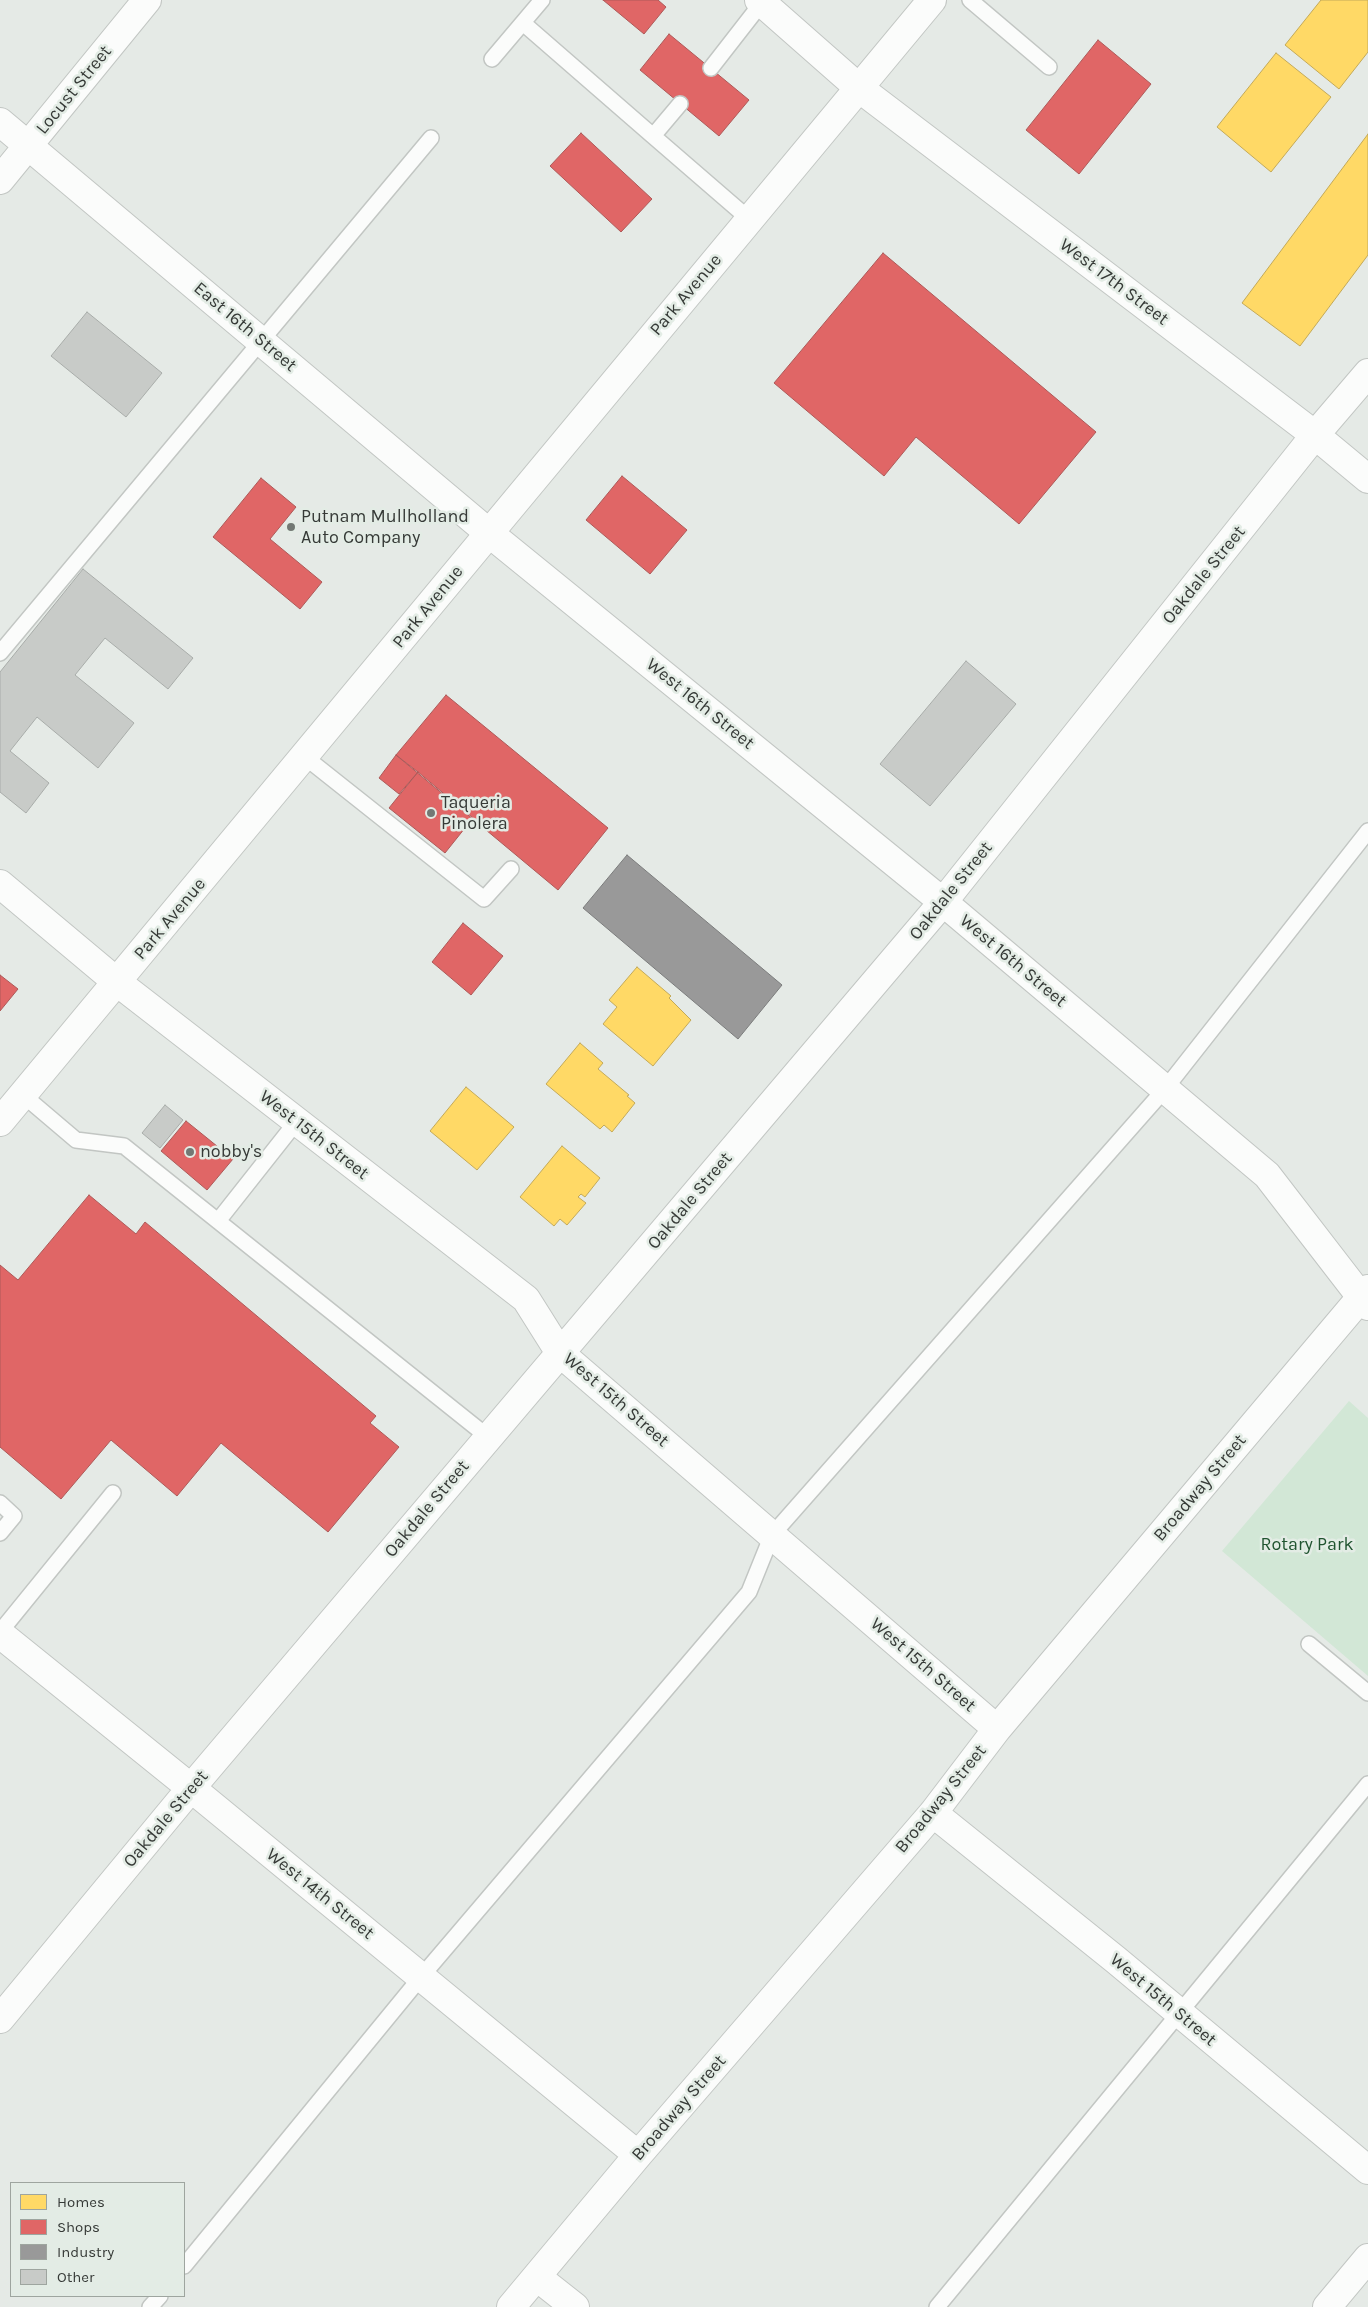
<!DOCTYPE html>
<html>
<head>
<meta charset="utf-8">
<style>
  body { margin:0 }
  #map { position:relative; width:1368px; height:2307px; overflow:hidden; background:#e5eae6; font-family:Karla,sans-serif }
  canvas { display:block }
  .legend { position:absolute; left:10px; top:2182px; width:175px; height:115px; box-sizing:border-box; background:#e3ece5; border:1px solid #9ea59f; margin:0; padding:6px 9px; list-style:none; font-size:15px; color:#363a37 }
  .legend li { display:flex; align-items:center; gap:10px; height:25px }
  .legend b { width:25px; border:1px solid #9ea59f }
</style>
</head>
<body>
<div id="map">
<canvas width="1368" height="2307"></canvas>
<ul class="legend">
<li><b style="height:14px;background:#ffd966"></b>Homes</li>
<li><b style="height:14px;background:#e06666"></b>Shops</li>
<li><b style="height:14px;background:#999"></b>Industry</li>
<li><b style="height:14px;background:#c8cbc8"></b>Other</li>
</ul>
</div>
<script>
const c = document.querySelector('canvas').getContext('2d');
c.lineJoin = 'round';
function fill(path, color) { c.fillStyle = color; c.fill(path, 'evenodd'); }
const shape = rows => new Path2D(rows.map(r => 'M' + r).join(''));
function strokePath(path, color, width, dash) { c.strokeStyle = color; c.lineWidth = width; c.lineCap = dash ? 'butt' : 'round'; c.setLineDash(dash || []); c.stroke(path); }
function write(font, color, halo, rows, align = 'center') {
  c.font = font + ' Karla,sans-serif'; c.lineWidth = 5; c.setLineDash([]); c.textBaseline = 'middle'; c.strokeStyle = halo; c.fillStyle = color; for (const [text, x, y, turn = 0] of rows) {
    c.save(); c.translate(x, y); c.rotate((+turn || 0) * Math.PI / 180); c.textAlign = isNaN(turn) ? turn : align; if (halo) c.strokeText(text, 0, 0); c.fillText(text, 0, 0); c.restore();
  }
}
fill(shape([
  [1349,1401,1368,1418,1368,1676,1222,1551]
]), '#d2e7d6');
const homes = shape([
  [1321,0,1368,0,1368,52,1339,89,1285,45,1321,0],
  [1276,53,1331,97,1271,172,1217,127,1276,53],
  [1368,134,1368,255,1300,346,1242,303,1368,134],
  [637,967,671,996,669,998,691,1020,653,1066,603,1024,617,1007,609,1000,637,967],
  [580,1043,603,1063,598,1069,629,1095,627,1096,635,1103,612,1132,604,1125,600,1129,546,1084,580,1043],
  [466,1087,514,1127,477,1170,430,1131,466,1087],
  [562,1146,600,1178,585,1197,581,1194,578,1197,586,1203,567,1225,560,1219,554,1226,520,1197,562,1146]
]);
fill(homes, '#ffd966');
strokePath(homes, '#c3a958', 1);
const shops = shape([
  [603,0,658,0,666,7,644,34,603,0],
  [669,34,749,100,719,136,640,70,669,34],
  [1098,40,1151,84,1079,174,1026,130,1098,40],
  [581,133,652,199,621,232,550,166,581,133],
  [883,253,1096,432,1019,524,916,437,884,476,774,383,883,253],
  [622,476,687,530,650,574,586,520,622,476],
  [261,478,296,507,270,539,322,582,300,609,213,537,261,478],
  [446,695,608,828,558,890,396,755,446,695],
  [396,755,418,772,399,794,379,778,396,755],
  [418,772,473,818,445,853,389,808,418,772],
  [463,923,503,956,471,995,432,962,463,923],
  [0,975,18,989,0,1011,0,975],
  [186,1121,233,1159,207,1190,161,1151,186,1121],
  [89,1195,136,1234,145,1222,376,1416,370,1423,399,1447,328,1532,221,1443,177,1496,111,1440,61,1499,0,1447,0,1265,18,1280,89,1195]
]);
fill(shops, '#e06666');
strokePath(shops, '#ad5958', 1);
const industry = shape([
  [627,855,782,985,738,1039,583,908,627,855]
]);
fill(industry, '#999');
strokePath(industry, '#7b7c7c', 1);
const building = shape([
  [87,312,162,373,126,417,51,356,87,312],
  [83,569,193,658,168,689,105,638,75,675,134,723,98,768,37,717,10,751,49,783,26,813,0,792,0,672,83,569],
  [966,661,1016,704,930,806,880,764,966,661],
  [165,1105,183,1120,160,1148,142,1133,165,1105]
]);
fill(building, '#c8cbc8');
strokePath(building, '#a8aca9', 1);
const service = shape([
  [970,0,1049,67],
  [523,23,653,136],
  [492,59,542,0],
  [711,68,764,0],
  [680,104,653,136,749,219],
  [0,653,431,138],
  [305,757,484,899,511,869],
  [23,1095,76,1140,124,1146,488,1437],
  [218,1221,297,1121],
  [0,1503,14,1516,0,1533],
  [0,1632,113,1493],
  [1309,1644,1368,1693],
  [184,2266,421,1977,749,1592,772,1535,1165,1089,1368,831],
  [150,2307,160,2296],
  [937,2307,1368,1784]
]);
const minor = shape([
  [759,0,859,88,1315,435,1368,479],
  [0,122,489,533,943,902,1267,1175,1368,1306],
  [0,180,147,0],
  [0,884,117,982,526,1299,560,1353,997,1729],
  [0,1634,191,1788,638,2155],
  [933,1813,1116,1960,1368,2170],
  [0,2019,191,1788,943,902,1315,435,1368,373],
  [537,2277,575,2307],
  [511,2307,638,2155,933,1813,997,1729,1368,1289],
  [1327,2307,1368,2258]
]);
const secondary = shape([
  [0,1122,932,0]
]);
strokePath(service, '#c2c6c3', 18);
strokePath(minor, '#c2c6c3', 30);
strokePath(secondary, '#c2c6c3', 30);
strokePath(service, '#fbfcfb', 15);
strokePath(minor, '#fbfcfb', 28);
strokePath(secondary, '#fbfcfb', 28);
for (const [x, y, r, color] of [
  [291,527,5,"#737874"],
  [431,813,5,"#737874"],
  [190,1152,5,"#737874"]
]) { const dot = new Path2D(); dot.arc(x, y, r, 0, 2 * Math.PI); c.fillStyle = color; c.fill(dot); strokePath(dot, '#e3ece5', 2); }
write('18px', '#363a37', '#e3ece5', [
  ["Locust Street",74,90,-51],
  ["West 17th Street",1114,282,37],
  ["Park Avenue",686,295,-50],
  ["East 16th Street",245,327,40],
  ["Oakdale Street",1204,575,-51],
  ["Park Avenue",428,607,-51],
  ["West 16th Street",700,704,39],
  ["Oakdale Street",951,891,-51],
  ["Park Avenue",170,919,-50],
  ["West 16th Street",1013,961,40],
  ["West 15th Street",314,1135,38],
  ["Oakdale Street",690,1201,-50],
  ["West 15th Street",616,1400,41],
  ["Broadway Street",1200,1488,-50],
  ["Oakdale Street",427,1509,-50],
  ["West 15th Street",923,1665,41],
  ["Broadway Street",941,1799,-51],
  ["Oakdale Street",166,1819,-50],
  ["West 14th Street",320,1894,39],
  ["West 15th Street",1163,2000,40],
  ["Broadway Street",679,2108,-49]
]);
write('18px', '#363a37', '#e3ece5', [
  ["Putnam Mullholland",301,517],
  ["Auto Company",301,538],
  ["Taqueria",441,803],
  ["Pinolera",441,824],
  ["nobby's",200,1152]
], 'left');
write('18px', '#205430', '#e3ece5', [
  ["Rotary Park",1307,1545]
]);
</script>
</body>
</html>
